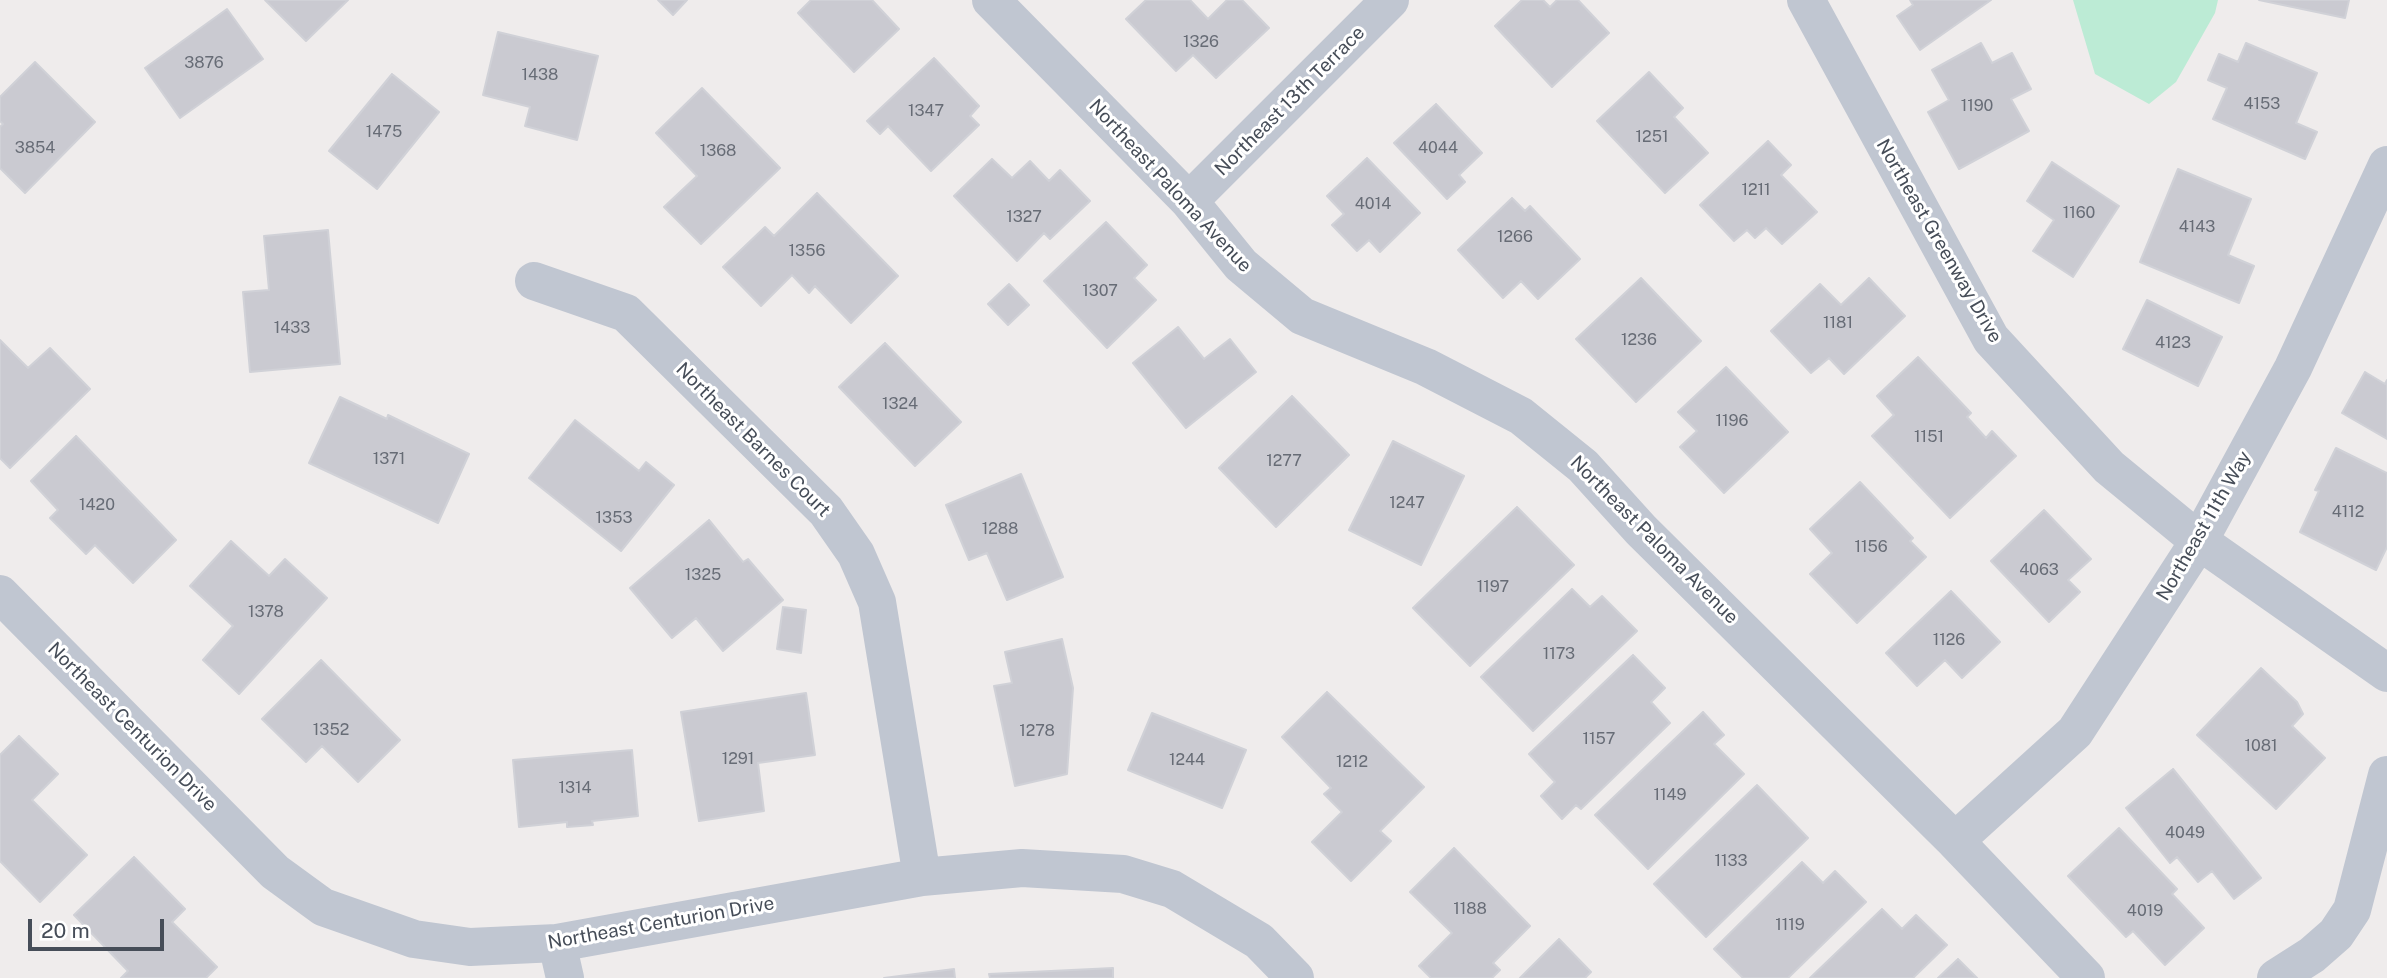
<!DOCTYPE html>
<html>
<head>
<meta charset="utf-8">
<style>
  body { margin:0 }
  #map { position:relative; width:2387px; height:978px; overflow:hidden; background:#efecec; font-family:"Public Sans",sans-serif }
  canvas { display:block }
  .scale { position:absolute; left:28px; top:919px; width:136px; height:32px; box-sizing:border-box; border:4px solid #464d58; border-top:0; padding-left:9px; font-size:21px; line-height:24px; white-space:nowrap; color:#464d58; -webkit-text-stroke:5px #fff; paint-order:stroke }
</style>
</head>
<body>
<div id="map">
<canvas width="2387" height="978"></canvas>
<div class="scale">20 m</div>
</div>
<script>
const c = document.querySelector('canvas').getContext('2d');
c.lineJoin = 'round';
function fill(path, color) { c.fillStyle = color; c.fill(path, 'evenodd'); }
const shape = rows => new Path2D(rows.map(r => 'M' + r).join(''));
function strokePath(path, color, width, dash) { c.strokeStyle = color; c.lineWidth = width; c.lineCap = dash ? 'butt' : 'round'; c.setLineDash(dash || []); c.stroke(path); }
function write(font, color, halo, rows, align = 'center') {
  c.font = font + ' "Public Sans",sans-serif'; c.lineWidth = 6; c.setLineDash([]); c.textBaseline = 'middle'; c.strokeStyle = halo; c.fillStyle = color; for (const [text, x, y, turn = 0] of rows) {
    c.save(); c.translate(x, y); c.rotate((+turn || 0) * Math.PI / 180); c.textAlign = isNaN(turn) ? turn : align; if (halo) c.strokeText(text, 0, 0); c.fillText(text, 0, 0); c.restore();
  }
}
fill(shape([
  [2073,0,2218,0,2215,13,2176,82,2149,104,2095,74]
]), '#bcebd5');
const building = shape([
  [265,0,348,0,306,41,265,0],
  [658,0,687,0,673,15,658,0],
  [811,0,872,0,899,29,854,72,798,13,811,0],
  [1146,0,1190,0,1208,19,1227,0,1242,0,1269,28,1216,78,1193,55,1176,71,1126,19,1146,0],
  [1522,0,1543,0,1550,7,1557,0,1578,0,1609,33,1552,87,1495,26,1522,0],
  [1910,0,1991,0,1920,50,1897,16,1913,5,1910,0],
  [2259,0,2349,0,2345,18,2259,0],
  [227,9,263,59,180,118,145,68,227,9],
  [498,32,598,56,577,140,525,126,530,107,483,95,498,32],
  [1981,43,1992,63,2012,53,2031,89,2011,99,2029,131,1959,169,1928,112,1949,100,1932,70,1981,43],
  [2246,43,2317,73,2296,123,2317,132,2305,159,2213,119,2227,88,2208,80,2219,54,2238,62,2246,43],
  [934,58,979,106,970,116,979,125,931,171,888,126,880,134,867,121,934,58],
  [35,62,95,122,25,193,0,168,0,127,3,124,0,121,0,97,35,62],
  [1649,72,1683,108,1674,117,1708,153,1665,193,1597,121,1649,72],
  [392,74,439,112,377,189,329,151,392,74],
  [702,88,780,168,701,244,664,207,697,176,656,133,702,88],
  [1436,104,1482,153,1459,175,1465,182,1447,199,1394,143,1436,104],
  [1768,141,1791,165,1781,175,1817,212,1782,244,1766,228,1755,238,1747,230,1734,241,1700,205,1768,141],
  [1367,158,1420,213,1380,252,1369,240,1357,251,1332,225,1344,214,1327,196,1367,158],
  [992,159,1012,178,1030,161,1049,181,1060,170,1090,201,1050,239,1044,233,1017,261,954,196,992,159],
  [2052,162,2119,206,2073,277,2033,251,2054,220,2027,201,2052,162],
  [2178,169,2251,199,2228,255,2254,266,2239,303,2140,262,2178,169],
  [817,193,898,276,851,323,815,286,809,293,792,275,761,306,723,267,765,227,774,236,817,193],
  [1512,198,1525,211,1530,206,1580,259,1538,299,1521,281,1503,298,1458,250,1512,198],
  [1106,222,1147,265,1134,278,1156,300,1107,348,1044,281,1106,222],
  [328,230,340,364,250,372,243,292,269,290,264,236,328,230],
  [1641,278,1701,341,1636,402,1576,339,1641,278],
  [1869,278,1905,316,1844,374,1829,358,1811,373,1771,331,1820,284,1841,305,1869,278],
  [1009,284,1029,305,1008,325,988,304,1009,284],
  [2147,300,2222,337,2198,386,2123,349,2147,300],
  [1178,327,1204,359,1230,339,1256,372,1186,428,1133,363,1178,327],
  [0,340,28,368,50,348,90,389,10,468,0,458,0,340],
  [885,343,961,422,915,466,839,387,885,343],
  [1918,357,1971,413,1967,417,1986,438,1992,431,2016,456,1950,518,1872,436,1894,415,1877,396,1918,357],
  [1726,367,1788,432,1724,493,1680,447,1697,431,1678,412,1726,367],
  [2365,372,2385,384,2387,380,2387,439,2342,413,2365,372],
  [1292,396,1349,455,1276,527,1219,468,1292,396],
  [340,397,387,419,388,415,469,454,438,523,309,463,340,397],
  [575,420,639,471,646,462,674,485,621,551,529,478,575,420],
  [76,436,176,540,133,583,95,545,86,554,50,518,58,510,31,481,76,436],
  [1393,441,1464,476,1421,565,1349,530,1393,441],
  [2336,448,2387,473,2387,547,2376,570,2300,532,2319,491,2315,490,2336,448],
  [1021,474,1063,577,1007,600,987,553,969,560,946,505,1021,474],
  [1860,482,1913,538,1910,541,1926,557,1857,623,1810,574,1832,553,1810,529,1860,482],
  [1517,507,1574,565,1470,666,1413,608,1517,507],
  [2044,510,2091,559,2068,580,2080,592,2049,622,1991,561,2044,510],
  [709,520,743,562,748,559,783,600,723,651,696,618,672,638,630,588,709,520],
  [231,541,269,576,285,559,327,598,239,694,203,660,233,626,190,586,231,541],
  [1572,589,1590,607,1602,596,1637,631,1533,731,1481,677,1572,589],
  [1951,591,2000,642,1962,678,1945,660,1917,686,1886,653,1951,591],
  [783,607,806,610,801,653,777,649,783,607],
  [1062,639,1073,688,1067,774,1015,786,994,686,1012,683,1005,652,1062,639],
  [1633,655,1665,688,1651,702,1670,723,1581,809,1576,805,1562,819,1541,796,1555,782,1529,754,1633,655],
  [321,660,400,740,358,782,322,746,306,762,262,719,321,660],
  [2261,668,2297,702,2303,714,2292,726,2325,758,2276,809,2197,735,2261,668],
  [1327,692,1424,787,1380,831,1391,841,1351,881,1312,842,1342,812,1324,794,1331,788,1282,737,1327,692],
  [806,693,815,755,758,763,764,811,699,821,681,712,806,693],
  [1703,712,1724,735,1714,744,1744,774,1648,869,1595,815,1703,712],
  [1152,713,1246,750,1222,808,1128,770,1152,713],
  [19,736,58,774,32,800,87,855,40,902,0,861,0,755,19,736],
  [632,750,638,816,592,821,593,825,567,827,567,822,519,827,513,760,632,750],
  [2173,769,2261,878,2234,899,2212,871,2198,882,2177,857,2170,863,2126,808,2173,769],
  [1757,785,1808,838,1706,937,1654,884,1757,785],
  [2119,828,2177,889,2172,894,2204,928,2165,965,2133,931,2126,937,2068,876,2119,828],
  [1454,848,1530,926,1493,963,1500,970,1492,978,1431,978,1419,966,1452,933,1410,892,1454,848],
  [134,857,185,909,172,922,217,967,206,978,121,978,128,971,74,915,134,857],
  [1802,862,1823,883,1835,871,1866,902,1788,978,1743,978,1714,949,1802,862],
  [1882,909,1902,929,1916,915,1947,945,1913,978,1810,978,1882,909],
  [1559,939,1591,972,1585,978,1520,978,1559,939],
  [1958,959,1977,978,1938,978,1958,959],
  [1113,968,1113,978,990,978,989,974,1113,968],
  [954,969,955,978,884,978,954,969]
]);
fill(building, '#cacad1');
strokePath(building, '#d0d1d7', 2);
strokePath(shape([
  [991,0,1189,201,1241,265,1302,316,1426,367,1521,416,1583,466,1641,530,1955,841,2086,978],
  [1806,0,1991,339,2109,467,2199,541,2387,673],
  [1189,201,1390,0],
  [534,281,626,313,826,511,856,554,877,602,922,877],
  [0,594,275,872,323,907,414,939,470,947,557,943,922,877,1022,868,1123,874,1172,889,1259,941,1295,978],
  [1955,841,2075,732,2199,541,2293,368,2387,165],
  [557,943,565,978],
  [2276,978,2312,955,2336,934,2352,910,2387,775]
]), '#c0c6d1', 38);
write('16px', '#676c76', null, [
  ["1326",1201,42],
  ["3876",204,63],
  ["1438",540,75],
  ["4153",2262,104],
  ["1190",1977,106],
  ["1347",926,111],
  ["1475",384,132],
  ["1251",1652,137],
  ["3854",35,148],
  ["4044",1438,148],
  ["1368",718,151],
  ["1211",1756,190],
  ["4014",1373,204],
  ["1160",2079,213],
  ["1327",1024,217],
  ["4143",2197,227],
  ["1266",1515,237],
  ["1356",807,251],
  ["1307",1100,291],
  ["1181",1838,323],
  ["1433",292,328],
  ["1236",1639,340],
  ["4123",2173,343],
  ["1324",900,404],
  ["1196",1732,421],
  ["1151",1929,437],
  ["1371",389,459],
  ["1277",1284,461],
  ["1247",1407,503],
  ["1420",97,505],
  ["4112",2348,512],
  ["1353",614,518],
  ["1288",1000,529],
  ["1156",1871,547],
  ["4063",2039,570],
  ["1325",703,575],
  ["1197",1493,587],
  ["1378",266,612],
  ["1126",1949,640],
  ["1173",1559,654],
  ["1352",331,730],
  ["1278",1037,731],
  ["1157",1599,739],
  ["1081",2261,746],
  ["1291",738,759],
  ["1244",1187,760],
  ["1212",1352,762],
  ["1314",575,788],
  ["1149",1670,795],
  ["4049",2185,833],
  ["1133",1731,861],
  ["1188",1470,909],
  ["4019",2145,911],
  ["1119",1790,925]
]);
write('19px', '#464d58', '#fff', [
  ["Northeast 13th Terrace",1290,101,-45],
  ["Northeast Paloma Avenue",1170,186,47],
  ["Northeast Greenway Drive",1939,241,60],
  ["Northeast Barnes Court",753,440,45],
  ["Northeast 11th Way",2204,526,-60],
  ["Northeast Paloma Avenue",1654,540,45],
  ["Northeast Centurion Drive",132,727,45],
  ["Northeast Centurion Drive",661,923,-10]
]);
</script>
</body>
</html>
